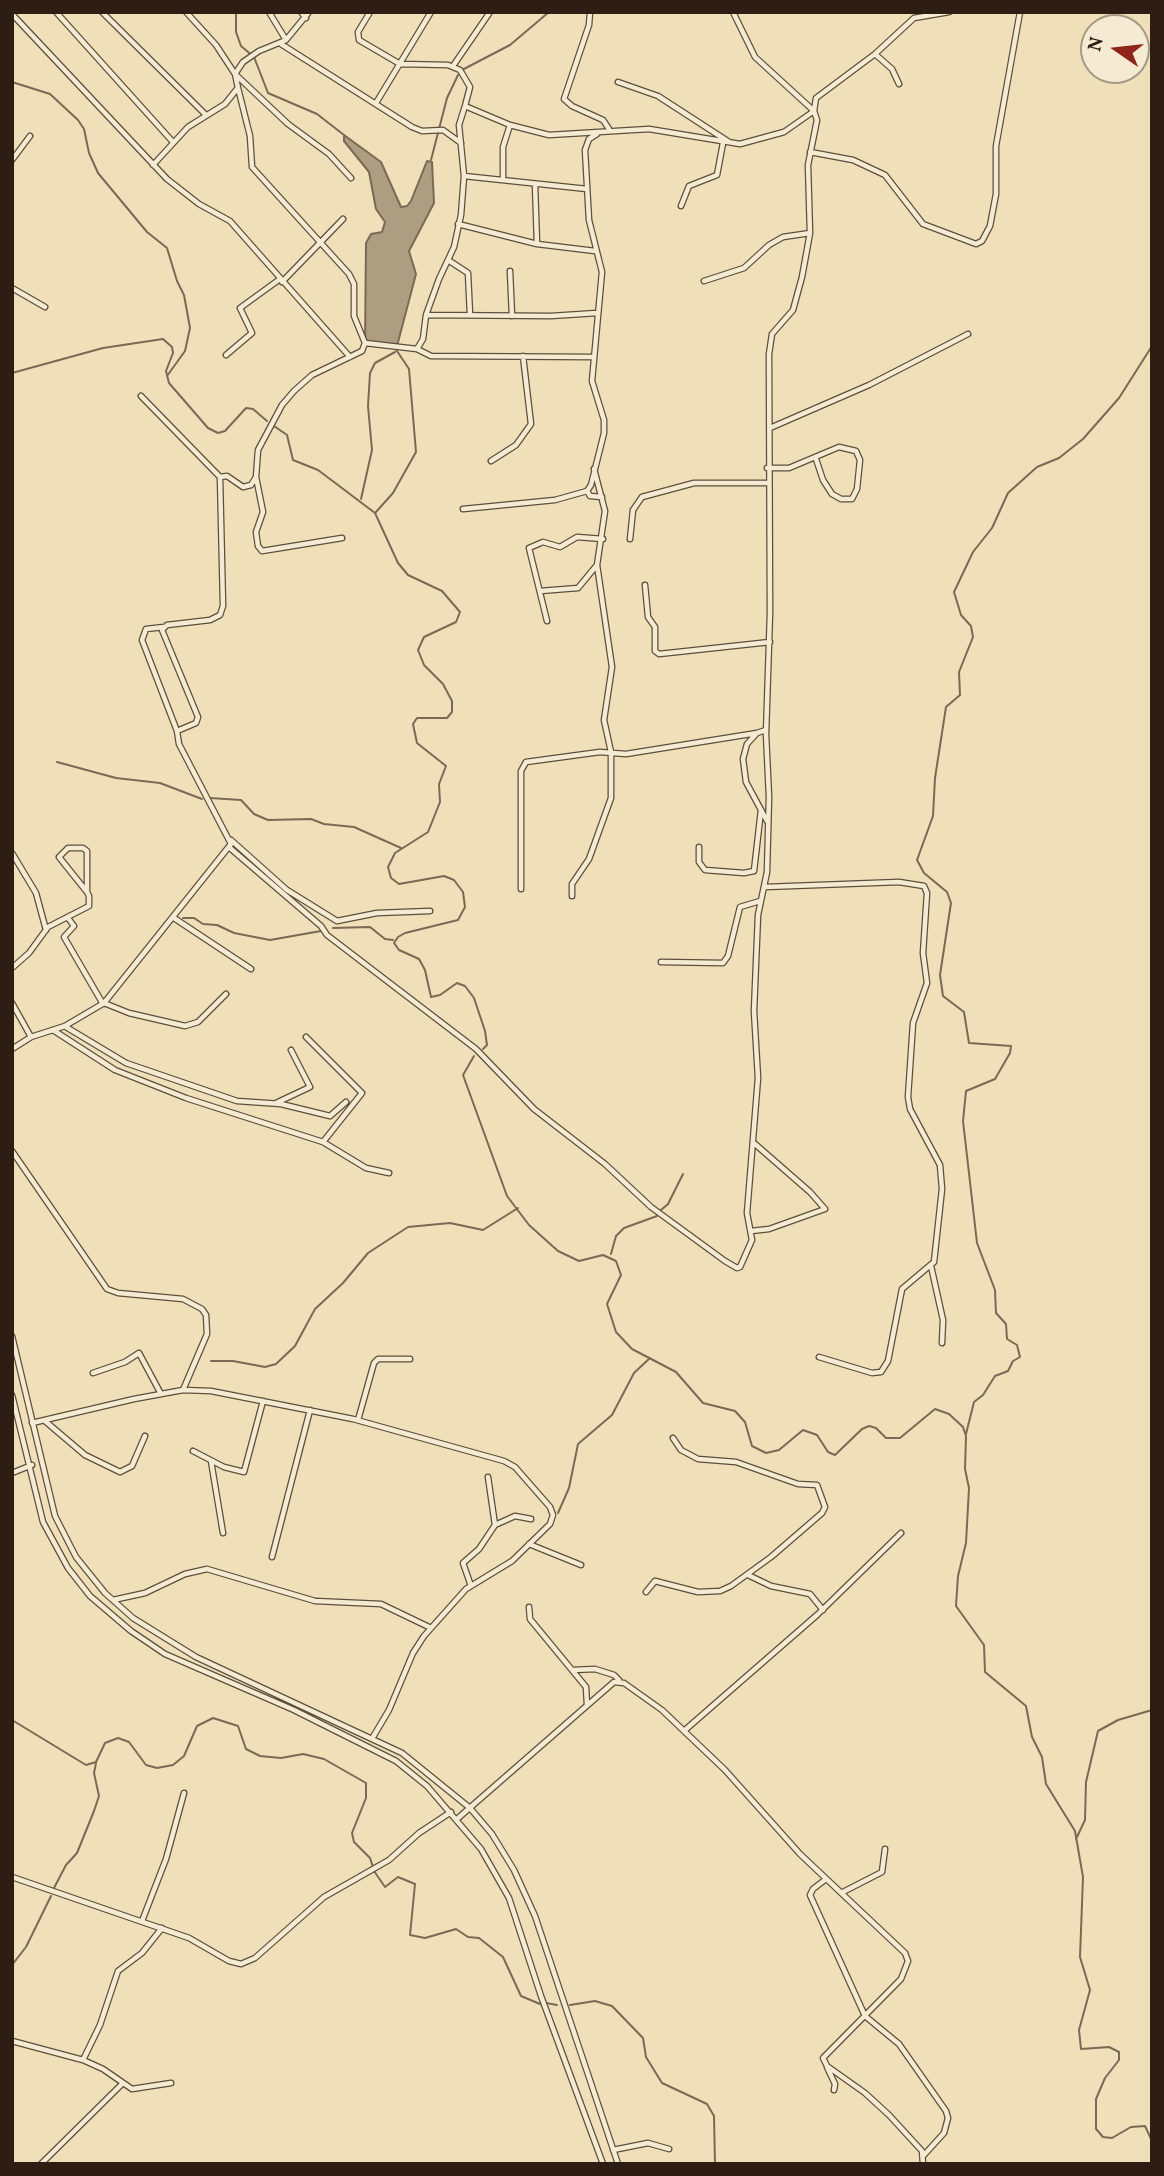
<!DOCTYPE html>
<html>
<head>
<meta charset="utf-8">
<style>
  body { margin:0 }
  #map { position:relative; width:1164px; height:2176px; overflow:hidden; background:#f0e0b9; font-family:Vollkorn,serif }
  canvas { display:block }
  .frame { position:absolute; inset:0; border:14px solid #2d1d13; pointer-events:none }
  .north { position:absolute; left:1080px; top:14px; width:70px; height:70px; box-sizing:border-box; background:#f5ebd2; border:2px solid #a59986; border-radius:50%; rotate:284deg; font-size:19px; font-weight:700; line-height:28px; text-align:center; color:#2d1d13 }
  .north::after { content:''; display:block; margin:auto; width:24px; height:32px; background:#8f2418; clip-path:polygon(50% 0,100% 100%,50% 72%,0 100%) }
</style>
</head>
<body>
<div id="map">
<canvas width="1164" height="2176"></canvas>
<div class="frame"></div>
<div class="north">N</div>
</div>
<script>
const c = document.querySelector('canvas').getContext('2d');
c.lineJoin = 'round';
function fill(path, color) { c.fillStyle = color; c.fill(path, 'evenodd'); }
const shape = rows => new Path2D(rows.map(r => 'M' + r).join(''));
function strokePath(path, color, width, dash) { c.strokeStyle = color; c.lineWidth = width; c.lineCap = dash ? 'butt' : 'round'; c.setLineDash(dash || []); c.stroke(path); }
const water = shape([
  [344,135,381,162,401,207,407,206,411,201,427,161,432,162,434,203,409,251,416,274,397,346,365,343,366,243,371,234,382,232,385,222,376,209,369,172,344,141,344,135]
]);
fill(water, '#ae9e81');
strokePath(water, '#7a6a55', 2);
strokePath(shape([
  [236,12,236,32,241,46,254,57,268,93,317,114,344,135],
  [462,70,510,45,549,12],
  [12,82,50,94,78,120,84,129,89,153,98,173,147,232,167,248,177,281,184,295,190,328,185,351,167,376],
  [431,160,447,98,458,75],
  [12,373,103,348,163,339,172,347,173,353,166,371,169,383,208,428,218,433,225,431,246,408,253,409,267,421],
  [274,426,287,435,293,460,318,470,375,513,398,563,408,575,442,591,460,612,456,622,424,637,418,650,424,665,443,684,452,701,452,712,447,718,417,718,413,724,417,743,446,766,439,784,440,802,428,832,395,853,388,867,391,878,399,884,444,876,454,880,463,892,465,907,458,920,405,933,398,937,394,943,399,950,419,959,425,970,431,997,440,995,457,983,465,986,474,998,485,1031,487,1045,483,1049],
  [361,499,372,450,368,406,370,373,375,363,395,352],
  [376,512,393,493,416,452,409,369,395,348],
  [57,762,116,778,160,783,202,799],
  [210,798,241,800,254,814,268,820,311,819,324,824,354,827,401,848],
  [183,918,194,918,203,924,217,925,234,933,270,940,321,931],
  [333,928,370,927,385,939,393,940],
  [474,1056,463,1075,507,1196,529,1225,558,1251,579,1261,603,1255,616,1261,621,1275,607,1304,616,1332,632,1349,676,1372,703,1403,735,1411,745,1422,752,1446,766,1453,779,1450,803,1430,817,1435,828,1452,835,1455,862,1429,869,1426,876,1428,886,1438,900,1438,935,1409,949,1414,963,1427,966,1436,965,1469,969,1488,966,1543,958,1576,956,1606,984,1645,985,1672,1026,1706,1032,1737,1042,1757,1046,1784,1075,1831,1083,1877,1080,1957,1090,1990,1079,2030,1081,2049,1109,2047,1119,2052,1119,2060,1105,2078,1096,2099,1096,2129,1103,2137,1112,2138,1131,2127,1145,2126,1152,2141],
  [661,1210,668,1204,683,1174],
  [611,1254,616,1236,624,1228,657,1216],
  [211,1361,233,1361,265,1367,276,1364,295,1346,315,1309,343,1283,368,1253,408,1227,450,1223,483,1230,518,1208],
  [966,1434,974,1402,983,1395,995,1376,1008,1371,1013,1361,1020,1357,1017,1345,1007,1339,1006,1324,996,1313,995,1290,977,1243,963,1121,966,1091,995,1079,1010,1053,1011,1046,969,1043,964,1012,943,996,940,975,951,903,947,892,924,873,917,860,933,816,935,778,946,707,960,695,959,672,973,637,971,626,961,615,954,592,973,552,992,528,1008,493,1037,467,1059,458,1083,439,1119,398,1152,346],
  [558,1513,569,1488,578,1444,612,1415,634,1373,650,1358],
  [12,1720,86,1765,96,1762,105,1743,118,1738,129,1742,146,1765,157,1768,173,1765,184,1756,197,1726,213,1718,238,1726,246,1749,260,1756,281,1758,303,1754,324,1759,366,1783,366,1798,352,1833,354,1842,370,1858,373,1867],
  [1076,1839,1085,1820,1086,1782,1098,1731,1118,1720,1152,1710],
  [374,1871,385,1887,398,1877,415,1884,410,1935,425,1938,456,1929,468,1937,479,1938,503,1957,521,1996,540,2004],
  [54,1888,66,1865,77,1853,94,1811,99,1796,94,1773,96,1763],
  [12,1965,26,1947,51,1896],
  [546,2003,557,2005],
  [570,2005,595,2001,612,2006,643,2038,646,2057,662,2083,707,2104,714,2116,715,2164]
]), '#7a6a55', 2);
const street = shape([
  [56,12,172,141],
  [102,12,206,115],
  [186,12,216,45,235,74,288,124,329,154,351,178],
  [269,12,286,40],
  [301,12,306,18],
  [309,12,286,40,259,51,243,62,235,74,238,88,250,136,252,167,349,274,354,284,354,316,365,343],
  [370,12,358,32,359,40,400,64,448,65,460,70,470,87,465,106],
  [590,12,589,25,564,99,572,106,603,120,609,129],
  [12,14,167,179,199,204,230,221,350,357],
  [281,44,412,127,422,131,443,130,461,143],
  [875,54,914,18,949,12],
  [453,66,490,12],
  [618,82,658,96,729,142],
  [376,103,431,12],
  [810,152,853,160,885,175,923,224,976,244,982,241,990,226,996,194,996,146,1020,12],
  [12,160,30,136],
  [153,165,188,127,225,104,237,89],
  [464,176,587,189],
  [503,179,503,147,510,125],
  [535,184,537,244],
  [681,206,689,186,717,175,723,143],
  [458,224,537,244,595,251],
  [448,260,468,273,470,315],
  [510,271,512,316],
  [704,281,744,268,769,245,783,237,810,233],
  [282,282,343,219],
  [12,288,45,307],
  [426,315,551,316,597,313],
  [365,343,417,349,431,356,593,357],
  [417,349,423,339,426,315,439,279,454,247,461,215,464,176,459,125,465,106,510,125,549,135,649,129,740,144,784,132,814,111,816,98,875,54,892,69,899,84],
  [226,355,252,333,240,308,280,279],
  [141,396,220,477],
  [770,428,869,385,968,334],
  [491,461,516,445,531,424,523,356],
  [767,468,789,468,839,447,856,451,860,460,857,489,852,499,841,499,832,494,823,480,816,459],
  [587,491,590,496,602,497],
  [463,509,555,500,587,491,591,485,604,433,604,420,592,381,602,272,589,220,585,150,589,139,597,134],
  [342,538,262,551,258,546,256,532,263,512,256,477,258,450,282,405,294,391,312,375,362,351,365,343],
  [630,539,633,510,642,497,694,483,768,483],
  [645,585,648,617,655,627,655,651,659,654,770,642],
  [540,591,578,588,597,565,605,511,594,469],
  [547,621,529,548,543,542,560,547,577,537,603,539],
  [164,627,146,629,142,640,177,731],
  [766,733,766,730,757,733,747,744,743,759,746,782,767,821],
  [231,840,287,890,337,921,377,913,430,911],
  [699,847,699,862,705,870,744,873,754,871,761,810],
  [230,848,321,926,327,935,476,1049,534,1109,605,1164,651,1207,725,1261,737,1268,740,1267,752,1240,747,1213,758,1078,754,1011,758,915,767,872,769,797,766,734,770,613,769,354,772,334,793,310,802,277,810,233,808,165,817,120,814,111,755,57,733,12],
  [12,853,36,893,46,930],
  [765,887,899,882,924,886,927,893,923,953,927,983,913,1023,908,1097,910,1109,940,1165,942,1189,934,1262,902,1289,888,1361,881,1372,872,1373,819,1357],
  [521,889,521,771,526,762,600,752,626,754,757,733],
  [572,896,572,884,589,859,611,798,611,752,604,720,612,667,597,565],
  [68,918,74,926,64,937,103,1004],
  [174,918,251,969],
  [661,962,723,963,728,956,740,907,760,901],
  [12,968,29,953,48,927,89,906,89,896,87,892,59,857,68,848,83,848,87,851,87,892],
  [12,1003,31,1037],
  [104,1003,129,1013,185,1026,198,1022,226,994],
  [66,1027,126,1063,237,1101,281,1104,330,1116,346,1102],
  [53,1030,115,1070,186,1098,323,1142,366,1168,389,1173],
  [306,1037,362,1093,323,1142],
  [12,1049,31,1037,65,1026,104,1003,231,844,179,744,177,731,196,723,198,717,162,630,167,625,210,620,220,615,223,606,220,477,227,476,243,487,251,485,256,477],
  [276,1103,310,1087,291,1050],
  [12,1151,107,1289,118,1293,183,1299,202,1309,206,1315,207,1334,183,1390],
  [751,1231,769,1229,825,1209,810,1192,755,1144],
  [931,1266,943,1320,942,1343],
  [12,1336,55,1516,76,1557,105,1593,133,1618,196,1657,402,1753,470,1808,492,1834,514,1870,535,1916,618,2164],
  [93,1373,125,1362,139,1353,161,1394],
  [12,1395,43,1522,68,1568,90,1596,131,1631,165,1654,294,1710,396,1761,427,1786,481,1849,509,1898,541,1996,603,2164],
  [358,1420,374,1363,378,1359,410,1359],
  [45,1421,85,1455,120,1472,132,1466,145,1436],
  [32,1423,134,1399,183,1390,211,1391,353,1419,504,1461,515,1467,550,1507,553,1515,550,1524,512,1561,466,1589,424,1636,413,1653,389,1710,373,1737],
  [193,1451,224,1467,244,1472,263,1401],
  [211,1461,223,1533],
  [12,1473,32,1465],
  [488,1477,495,1525],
  [529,1544,581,1565],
  [272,1557,310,1410],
  [748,1575,771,1586,810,1594,823,1610],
  [471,1586,463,1563,479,1549,495,1525,515,1516,531,1519],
  [646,1592,655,1581,698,1592,720,1591,731,1586,771,1557,822,1513,825,1507,817,1485,798,1484,736,1462,698,1459,681,1450,673,1438],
  [113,1600,145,1593,185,1574,207,1569,315,1601,381,1604,431,1628],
  [529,1607,530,1619,586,1687,587,1705],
  [573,1670,595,1669,614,1675,619,1680],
  [685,1730,817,1615,901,1533],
  [457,1819,614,1682,624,1683,662,1710,725,1770,800,1854,905,1953,908,1961,901,1979,823,2058,827,2066,865,2093,889,2115,922,2151,923,2164],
  [12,1877,189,1938,229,1961,241,1964,255,1958,324,1897,389,1860,419,1833,451,1812],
  [826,1879,813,1889,810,1895,865,2016,899,2044,946,2111,948,2118,944,2133,924,2155],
  [841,1893,882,1872,885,1849],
  [142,1921,166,1859,184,1793],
  [12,2041,83,2060,100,2025,118,1971,142,1953,162,1928],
  [83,2060,103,2069,132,2089,171,2083],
  [827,2067,835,2084,834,2090],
  [613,2150,648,2143,669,2149],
  [41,2164,122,2084]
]);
strokePath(street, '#5e4e3c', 7);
strokePath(street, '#f5ebd2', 4.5);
</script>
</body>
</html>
